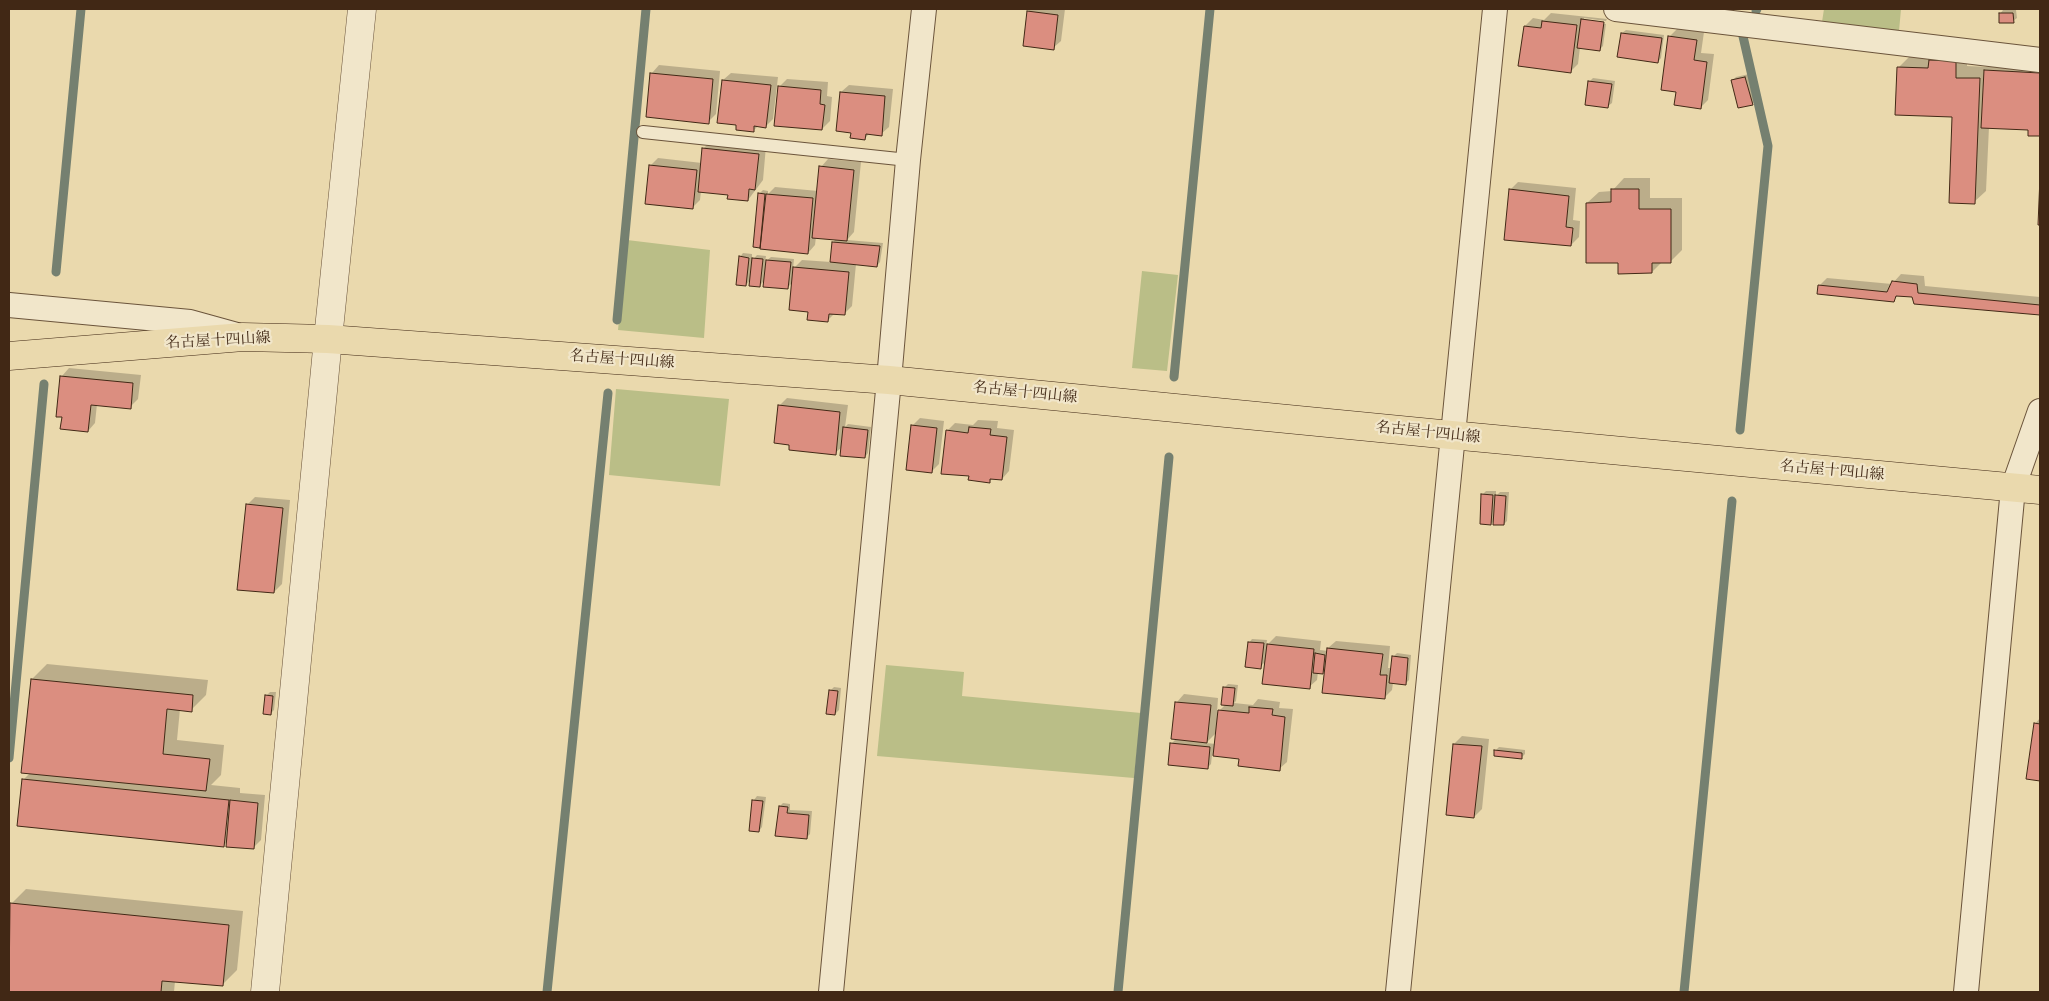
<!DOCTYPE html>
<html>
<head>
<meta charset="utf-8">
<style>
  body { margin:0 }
  #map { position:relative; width:2049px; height:1001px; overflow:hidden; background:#ead9ad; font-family:"IM FELL Great Primer",serif }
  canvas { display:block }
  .frame { position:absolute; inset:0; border:10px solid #412815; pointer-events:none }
</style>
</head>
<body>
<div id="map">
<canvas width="2049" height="1001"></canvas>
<div class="frame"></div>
</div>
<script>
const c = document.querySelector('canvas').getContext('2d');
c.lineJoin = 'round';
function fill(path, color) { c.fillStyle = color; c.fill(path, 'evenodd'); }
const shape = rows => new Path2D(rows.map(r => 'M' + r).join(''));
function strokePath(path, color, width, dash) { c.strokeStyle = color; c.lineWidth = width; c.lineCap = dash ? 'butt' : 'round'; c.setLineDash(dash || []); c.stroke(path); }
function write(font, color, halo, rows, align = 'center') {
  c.font = font + ' "IM FELL Great Primer","Noto Serif JP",serif'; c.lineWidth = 4.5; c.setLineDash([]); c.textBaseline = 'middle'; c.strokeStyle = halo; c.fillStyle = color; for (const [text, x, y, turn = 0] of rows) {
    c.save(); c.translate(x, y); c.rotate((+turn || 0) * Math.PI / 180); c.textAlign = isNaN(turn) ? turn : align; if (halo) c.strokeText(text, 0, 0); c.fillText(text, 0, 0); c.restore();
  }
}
fill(shape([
  [1824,9,1901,9,1899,31,1822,22],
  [627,240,710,250,704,338,618,330],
  [1142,271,1178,275,1167,371,1132,368],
  [616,389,729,399,720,486,609,475],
  [886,665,964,672,962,696,1141,713,1134,778,877,756]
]), '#babe87');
fill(shape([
  [1030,9,1065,9,1061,41,1053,48,1028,11],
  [2003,10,2016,10,2017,18,2013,21,2000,14],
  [1551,13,1607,19,1606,21,1584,18,1584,21,1606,24,1603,46,1600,49,1580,47,1578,64,1570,72,1525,26,1533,18,1544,20],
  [1677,29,1704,32,1701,53,1714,54,1708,100,1701,107,1677,91,1670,36],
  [1626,30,1664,35,1661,58,1658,62,1622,33],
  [1967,50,1967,66,1989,67,1993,63,2040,65,2040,135,2029,134,2029,129,1989,127,1986,191,1974,202,1954,116,1899,67,1910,56],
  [659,65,720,71,716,114,708,122,647,116,652,73],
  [731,73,778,77,773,119,766,126,758,126,753,131,737,124,723,80],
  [1749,74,1756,101,1752,104,1732,81,1736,77],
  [1593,78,1615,81,1612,103,1608,106,1589,82],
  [787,79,828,82,827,96,832,97,830,121,822,129,780,86],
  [849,85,893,89,889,127,881,134,870,133,865,138,841,92],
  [711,141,766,146,763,180,748,200,729,194,701,191,700,200,692,208,650,166,658,158,702,163,703,149],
  [828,159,861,162,854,232,847,240,883,243,880,262,877,266,856,264,852,306,844,314,835,313,827,321,810,311,793,282,787,288,765,280,760,285,751,279,746,285,740,257,743,253,752,254,752,261,757,255,766,256,765,262,771,257,794,259,793,269,802,260,831,262,833,242,836,239,816,237,815,245,808,253,762,244,759,247,759,194,763,190,768,191,768,194,775,187,818,191,821,167],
  [1624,178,1650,178,1650,198,1682,198,1682,250,1670,262,1662,262,1652,272,1619,262,1587,203,1599,192,1612,191],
  [1518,182,1576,188,1573,220,1580,221,1579,237,1571,245,1510,190],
  [1901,274,1924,276,1925,286,2040,297,2040,314,1915,303,1913,296,1899,295,1893,300,1819,286,1827,278,1892,284],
  [69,368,141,375,138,399,130,407,97,404,95,423,88,431,63,416,58,415,62,376],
  [787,398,848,405,845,427,848,424,871,427,868,453,865,457,842,447,835,453,779,406],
  [920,418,944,421,939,464,932,471,912,426],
  [978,420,998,421,997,428,1014,430,1009,471,1002,479,993,478,990,481,970,475,947,431,955,423,973,425],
  [1486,491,1496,491,1496,496,1500,492,1509,492,1507,521,1504,524,1495,520,1491,524,1483,494],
  [255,497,290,500,282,584,274,592,247,505],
  [1276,636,1321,641,1320,650,1328,651,1328,648,1336,641,1390,646,1388,668,1392,668,1393,657,1397,653,1411,655,1409,680,1405,684,1393,683,1392,690,1384,698,1326,670,1322,673,1318,672,1317,680,1309,687,1266,661,1260,667,1249,643,1252,639,1267,640,1266,646],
  [47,664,208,680,206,695,191,710,180,709,177,740,224,745,221,775,211,785,240,788,240,793,265,795,261,840,253,848,228,841,224,845,24,779,30,773,32,679],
  [1228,684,1238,685,1236,701,1234,703,1253,705,1258,699,1280,702,1279,708,1293,709,1287,762,1279,769,1240,757,1212,755,1211,764,1207,768,1172,743,1176,739,1173,738,1177,702,1184,694,1218,698,1217,713,1226,704,1224,688],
  [1217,732,1216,744,1206,743],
  [834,687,841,688,839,710,835,714,830,691],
  [270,692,276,692,274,710,270,714,267,695],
  [2040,718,2040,780,2027,778,2035,724],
  [1462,736,1489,739,1482,809,1474,817,1454,744],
  [1499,747,1525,750,1525,754,1522,757,1495,751],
  [757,796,766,797,762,827,759,831,751,830,754,800],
  [783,803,790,804,790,810,812,811,810,834,806,838,780,806],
  [26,889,243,911,237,970,222,985,175,981,174,992,9,992,9,924,11,904]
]), '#0003');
strokePath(shape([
  [1756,11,1757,9],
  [56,272,81,9],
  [617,320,646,9],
  [1174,377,1210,9],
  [1740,430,1768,146,1742,32],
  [9,758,44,384],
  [547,992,608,393],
  [1118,992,1169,457],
  [1684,992,1732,501]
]), '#758070', 9);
const building = shape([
  [1027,11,1058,15,1054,50,1023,46,1027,11],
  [1999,13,2013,13,2014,23,1999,23,1999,13],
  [1581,19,1604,22,1600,51,1577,48,1581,19],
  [1542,21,1577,25,1571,73,1518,66,1524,26,1541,28,1542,21],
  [1621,33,1662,38,1658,63,1617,57,1621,33],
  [1668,36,1697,40,1694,60,1707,62,1701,109,1674,105,1676,92,1661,90,1668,36],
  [1929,60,1956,61,1956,78,1980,78,1975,204,1949,203,1952,117,1895,115,1897,67,1928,68,1929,60],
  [1984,70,2040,73,2040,136,2028,136,2028,130,1981,128,1984,70],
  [650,73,713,79,709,124,646,117,650,73],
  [1745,77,1753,105,1738,108,1731,80,1745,77],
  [722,80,771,85,766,128,754,126,754,132,736,130,736,125,717,123,722,80],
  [1588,81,1612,84,1608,108,1585,105,1588,81],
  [778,86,821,90,820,104,825,105,822,130,774,126,778,86],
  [840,92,885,96,882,136,866,134,865,140,850,138,851,133,836,131,840,92],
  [702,148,759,154,755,190,749,189,748,201,727,199,728,195,698,192,702,148],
  [649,165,697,170,693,209,645,204,649,165],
  [819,166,854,170,847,241,812,238,819,166],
  [2040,177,2040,225,2038,225,2040,177],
  [1509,189,1569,196,1566,227,1573,228,1571,246,1504,240,1509,189],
  [1611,189,1639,189,1639,209,1671,209,1671,263,1652,263,1652,273,1618,274,1618,263,1586,263,1586,203,1611,202,1611,189],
  [758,193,765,194,760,248,753,247,758,193],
  [766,194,813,198,808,254,760,249,766,194],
  [832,242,880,246,877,267,830,262,832,242],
  [739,256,749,258,746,286,736,285,739,256],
  [752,258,763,259,760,287,749,286,752,258],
  [766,260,791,262,788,289,763,287,766,260],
  [793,267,849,272,845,315,829,314,828,322,807,320,808,312,789,310,793,267],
  [1892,281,1917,284,1918,293,2040,305,2040,315,1914,304,1912,297,1896,296,1894,302,1817,294,1818,285,1887,292,1892,281],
  [60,376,133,383,131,409,91,405,88,432,60,429,62,417,56,417,60,376],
  [778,405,840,412,836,455,789,450,789,445,774,443,778,405],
  [911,425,937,428,932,473,906,470,911,425],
  [843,427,868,430,865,458,840,456,843,427],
  [969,427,991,429,990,435,1007,437,1002,480,990,479,990,483,968,480,969,476,941,474,946,430,968,433,969,427],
  [1481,494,1493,495,1491,525,1480,524,1481,494],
  [1495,495,1506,496,1504,525,1493,525,1495,495],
  [246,504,283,508,274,593,237,590,246,504],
  [1248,642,1264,643,1261,669,1245,667,1248,642],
  [1267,644,1314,649,1310,689,1262,684,1267,644],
  [1327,648,1383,654,1380,675,1387,675,1385,699,1322,693,1327,648],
  [1315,653,1325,655,1323,674,1313,673,1315,653],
  [1392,656,1408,658,1406,685,1389,683,1392,656],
  [31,679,193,695,192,712,167,709,163,754,210,759,206,791,21,773,31,679],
  [1223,687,1235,688,1233,706,1221,705,1223,687],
  [829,690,838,691,835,715,826,714,829,690],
  [265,695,273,696,271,715,263,714,265,695],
  [1175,702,1211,705,1207,743,1171,739,1175,702],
  [1249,707,1273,709,1272,715,1285,717,1280,771,1238,766,1239,759,1213,756,1218,710,1249,713,1249,707],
  [2034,723,2040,724,2040,781,2026,779,2034,723],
  [1170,743,1210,747,1208,769,1168,765,1170,743],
  [1453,744,1482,746,1474,818,1446,815,1453,744],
  [1494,750,1522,753,1522,759,1494,756,1494,750],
  [22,779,229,800,224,847,17,826,22,779],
  [230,800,258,803,254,849,226,847,230,800],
  [752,800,763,801,759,832,749,831,752,800],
  [779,806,788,807,787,813,809,815,807,839,775,836,779,806],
  [10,903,229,925,223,986,162,981,161,992,9,992,10,903]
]);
fill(building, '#db8e80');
strokePath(building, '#412815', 1);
const service = shape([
  [643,132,908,160]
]);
const minor = shape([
  [1616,9,2040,60],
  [9,305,190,322,237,335],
  [831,992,889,380,908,160,924,9],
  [1398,992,1495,9],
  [1966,992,2013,488,2040,411]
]);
const tertiary = shape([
  [265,992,328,339,362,9]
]);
const primary = shape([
  [9,356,243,337,328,339,889,380,1451,435,2040,490]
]);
strokePath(service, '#6b543b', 14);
strokePath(minor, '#6b543b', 26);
strokePath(tertiary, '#6b543b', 29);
strokePath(primary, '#412815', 29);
strokePath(service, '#f1e6ca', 12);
strokePath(minor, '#f1e6ca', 24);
strokePath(tertiary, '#f1e6ca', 28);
strokePath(primary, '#ead9ad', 28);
write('15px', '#412815', '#f1e6ca', [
  ["名古屋十四山線",218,341,-3],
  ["名古屋十四山線",622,360,4],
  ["名古屋十四山線",1025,393,6],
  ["名古屋十四山線",1428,433,6],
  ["名古屋十四山線",1832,471,5]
]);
</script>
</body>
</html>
